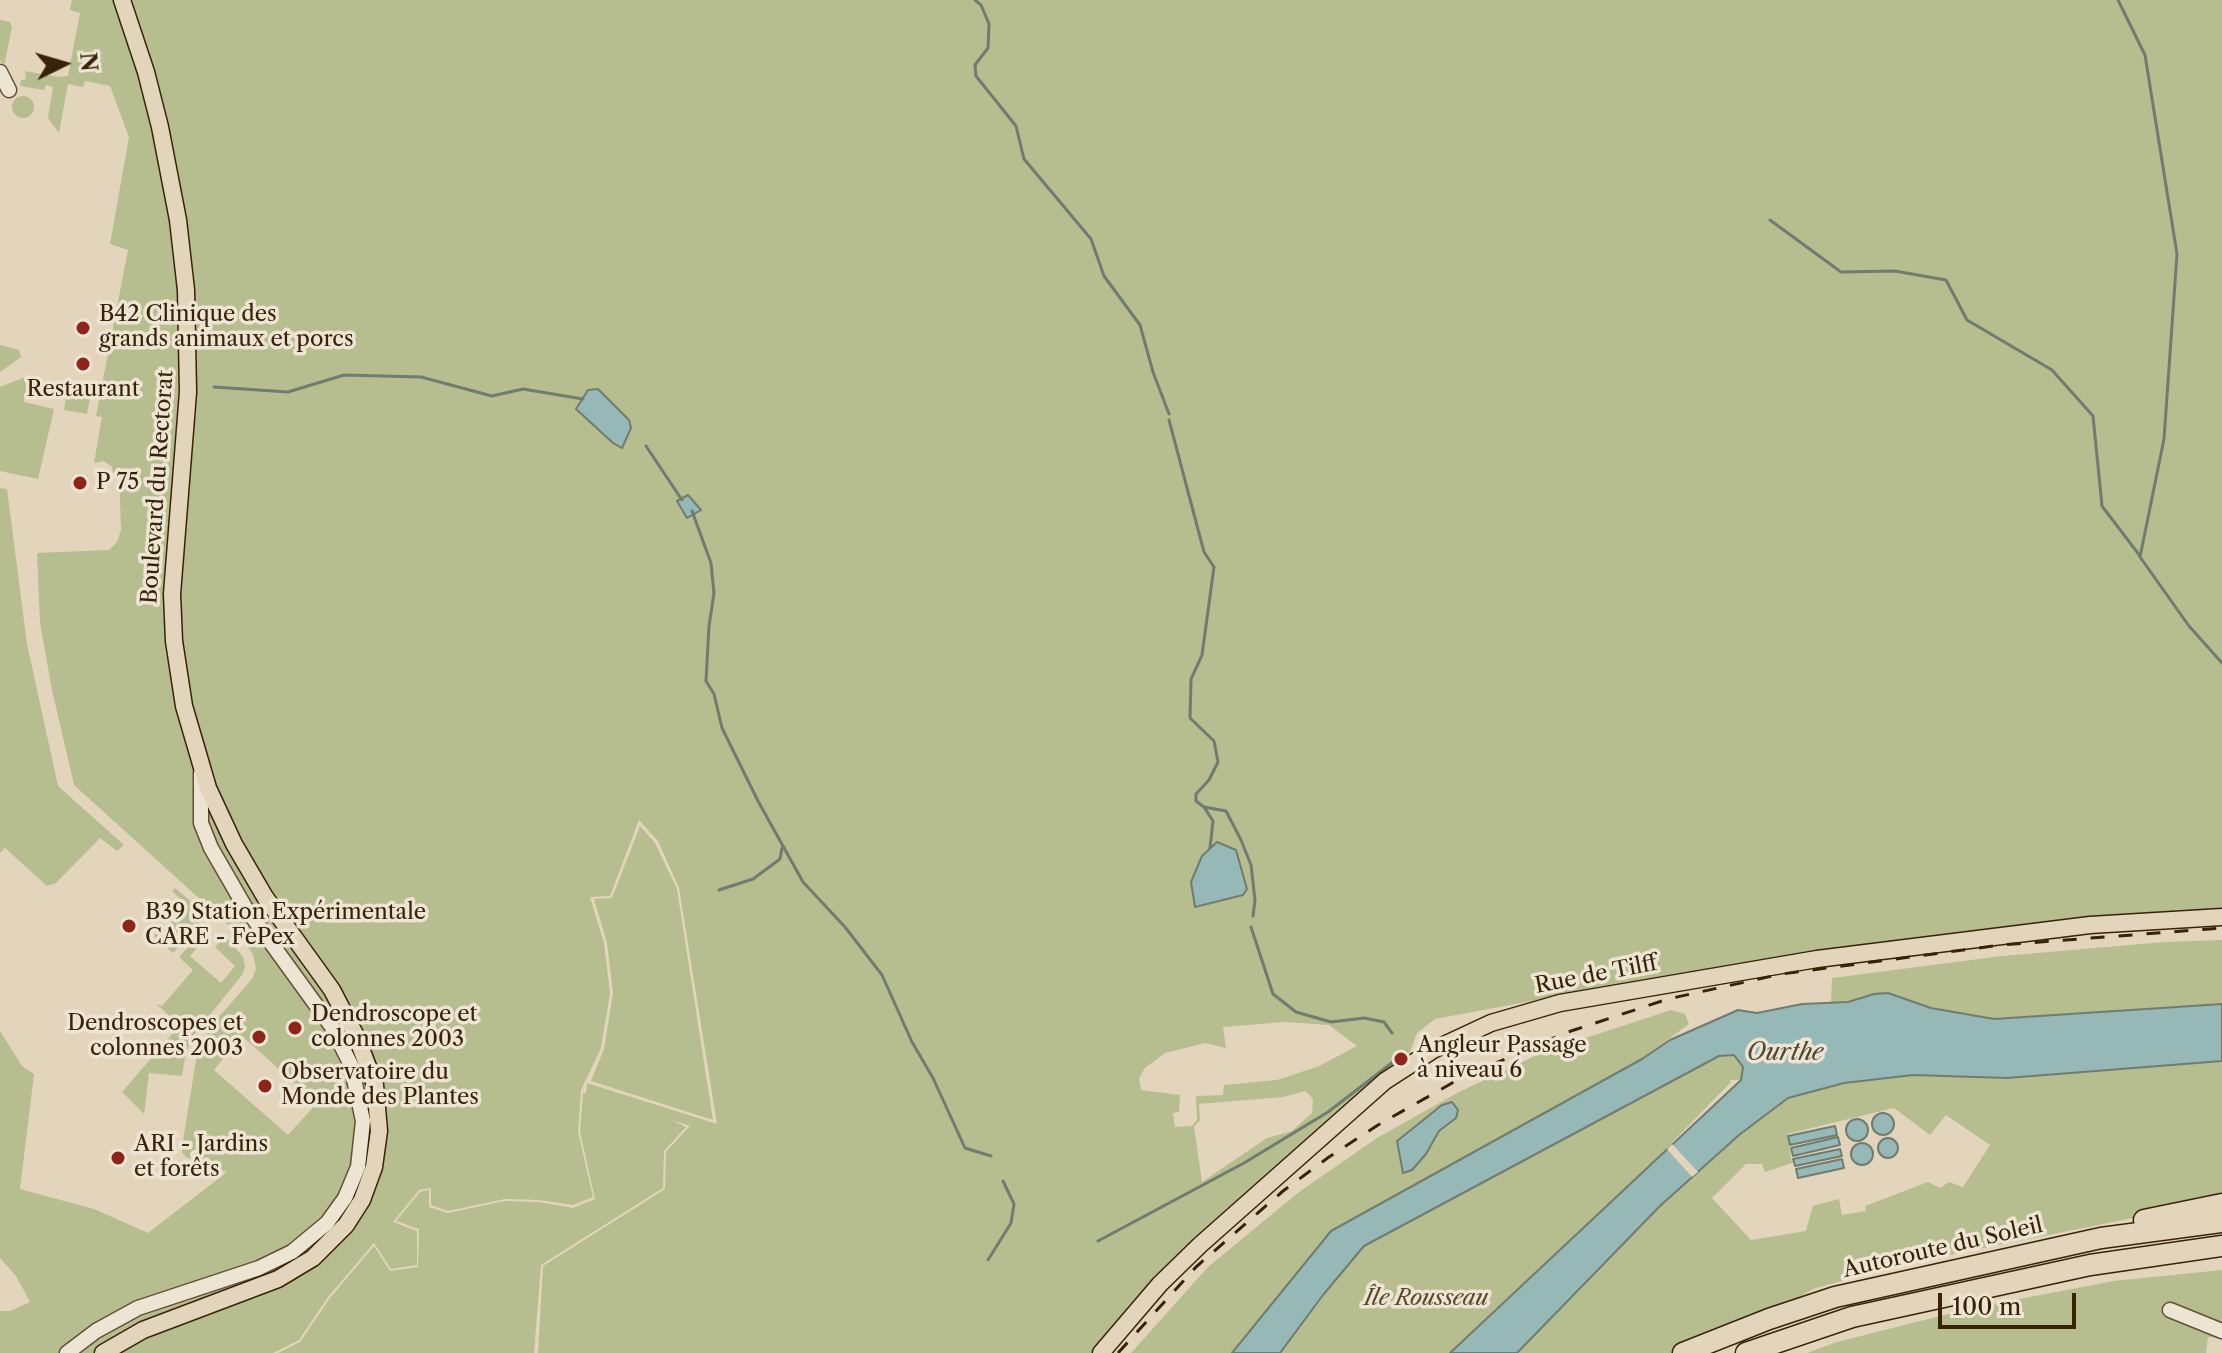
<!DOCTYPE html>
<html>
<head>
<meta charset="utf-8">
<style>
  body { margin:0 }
  #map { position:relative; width:2222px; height:1353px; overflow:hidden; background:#e3d5bc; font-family:"Libre Caslon Text",serif }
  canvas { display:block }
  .north { position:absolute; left:24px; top:24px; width:80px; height:80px; -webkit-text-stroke:6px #ede4d3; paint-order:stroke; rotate:85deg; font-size:22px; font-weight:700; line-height:32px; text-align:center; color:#382306 }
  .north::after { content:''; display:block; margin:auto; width:28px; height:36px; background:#382306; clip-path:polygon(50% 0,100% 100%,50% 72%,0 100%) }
  .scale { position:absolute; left:1938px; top:1293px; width:138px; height:36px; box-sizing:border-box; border:4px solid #382306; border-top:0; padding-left:10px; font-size:24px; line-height:28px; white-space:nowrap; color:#382306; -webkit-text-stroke:6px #ede4d3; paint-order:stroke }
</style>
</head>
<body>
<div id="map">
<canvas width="2222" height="1353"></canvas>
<div class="north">N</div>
<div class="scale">100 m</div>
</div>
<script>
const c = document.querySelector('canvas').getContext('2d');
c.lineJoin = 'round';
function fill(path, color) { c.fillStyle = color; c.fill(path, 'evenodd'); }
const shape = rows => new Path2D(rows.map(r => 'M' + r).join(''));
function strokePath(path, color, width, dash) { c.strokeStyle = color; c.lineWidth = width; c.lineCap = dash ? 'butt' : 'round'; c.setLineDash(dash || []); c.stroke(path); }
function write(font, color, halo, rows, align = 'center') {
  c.font = font + ' "Libre Caslon Text",serif'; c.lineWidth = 7; c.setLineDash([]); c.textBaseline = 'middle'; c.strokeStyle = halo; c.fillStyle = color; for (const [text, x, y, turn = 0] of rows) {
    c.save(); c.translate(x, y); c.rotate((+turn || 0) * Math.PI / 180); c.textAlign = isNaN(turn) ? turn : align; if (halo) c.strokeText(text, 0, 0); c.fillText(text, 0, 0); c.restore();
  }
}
fill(shape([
  [72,0,2222,0,2222,913,1832,953,1650,979,1435,1019,1417,1033,1410,1052,1293,1154,1094,1353,538,1353,543,1266,665,1189,666,1152,690,1126,672,1120,686,1127,664,1151,663,1188,541,1265,534,1353,278,1353,300,1342,330,1298,374,1246,390,1271,418,1267,419,1229,396,1221,420,1192,429,1190,429,1207,448,1213,505,1201,539,1202,573,1208,595,1199,580,1132,583,1093,586,1093,587,1083,717,1124,679,888,658,841,639,820,610,896,590,897,604,943,610,993,601,1048,581,1090,578,1132,593,1197,573,1205,539,1200,505,1199,448,1211,431,1205,431,1188,419,1190,393,1222,417,1231,417,1265,391,1269,374,1243,328,1297,299,1340,273,1353,0,1353,0,1311,10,1311,30,1302,16,1276,0,1258,0,1031,22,1066,34,1074,20,1189,94,1209,148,1233,227,1172,186,1157,182,1152,182,1147,197,1054,202,1042,217,1019,252,979,256,969,253,954,233,929,74,785,52,690,40,623,37,553,109,550,117,542,121,530,119,472,113,472,112,467,104,461,94,463,102,417,96,416,128,250,110,244,129,137,110,86,85,81,83,87,68,84,59,133,48,118,53,87,46,85,44,90,20,86,21,80,26,79,25,71,58,77,68,76,80,13,70,10],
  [1285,1022,1329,1025,1357,1046,1319,1066,1277,1080,1224,1085,1223,1095,1196,1096,1197,1120,1192,1126,1175,1127,1173,1113,1179,1112,1180,1095,1141,1090,1139,1078,1145,1068,1165,1053,1205,1043,1226,1048,1223,1027],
  [221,1037,233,1047,243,1037,317,1103,288,1135,214,1070,225,1056,209,1046,214,1038,218,1040],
  [1305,1091,1313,1099,1312,1113,1292,1131,1267,1138,1202,1182,1194,1127,1200,1120,1199,1104,1284,1097],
  [0,20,10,22,12,27,4,66,0,60],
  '12 107a11 11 0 1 1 22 0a11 11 0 1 1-22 0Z',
  [0,345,19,350,21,357,0,372],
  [28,376,24,402,54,409,38,479,0,471,0,387],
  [67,393,90,398,87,414,64,410],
  [0,488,7,489,27,644,58,786,124,845,117,851,100,838,56,883,47,886,5,848,0,853],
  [640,826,655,843,677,889,713,1120,591,1081,604,1049,613,993,607,943,594,899,612,898],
  [175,888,202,911,203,919,173,953,154,936,158,932,163,932,183,909,184,902,172,891],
  [206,928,210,933,190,956,221,983,235,966,215,947,222,940,228,939,243,957,245,967,242,975,196,1032,186,1051,182,1076,149,1073,144,1114,122,1092,180,1025,156,1004,162,1006,193,970,179,957],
  [2222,940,2222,1004,1994,1019,1931,1008,1888,993,1874,994,1848,1002,1831,1003,1832,978,2002,956,2165,942],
  [1671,1010,1685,1014,1689,1024,1642,1059,1331,1231,1232,1353,1131,1353,1208,1267,1299,1192,1377,1138,1459,1092,1543,1052],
  [1734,1055,1743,1067,1741,1080,1729,1080,1731,1082,1656,1159,1450,1353,1280,1353,1323,1295,1364,1246,1719,1056],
  [2222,1061,2222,1200,1890,1267,1813,1289,1706,1353,1517,1353,1660,1206,1739,1135,1788,1098,1843,1083,1913,1075,2007,1078],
  [1894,1108,1930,1135,1946,1115,1990,1145,1963,1187,1949,1182,1940,1188,1928,1182,1865,1206,1866,1211,1842,1215,1839,1199,1813,1206,1806,1231,1751,1240,1712,1198,1746,1164,1762,1164,1765,1172,1792,1163,1787,1134],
  [2222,1270,2222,1338,2208,1337,2206,1353,1807,1353,1837,1342,1972,1308,2114,1281]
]), '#b6bd8f');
const water = shape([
  [598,389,629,420,631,428,622,448,613,443,576,409,588,390,598,389],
  [688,495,701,510,687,518,677,501,688,495],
  [1217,842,1236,850,1247,889,1243,895,1195,907,1191,882,1202,856,1217,842],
  [1888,993,1931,1008,1994,1019,2222,1004,2222,1061,2007,1078,1913,1075,1844,1083,1788,1098,1739,1135,1660,1206,1517,1353,1450,1353,1741,1080,1743,1067,1734,1055,1719,1056,1364,1246,1323,1295,1280,1353,1232,1353,1331,1231,1642,1059,1670,1040,1738,1010,1757,1013,1802,1004,1848,1002,1874,994,1888,993],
  [1452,1102,1458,1110,1456,1118,1439,1131,1426,1154,1412,1170,1403,1173,1397,1141,1442,1105,1452,1102],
  '1872 1124a11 11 0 1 1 22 0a11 11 0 1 1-22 0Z',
  '1846 1130a11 11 0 1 1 22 0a11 11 0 1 1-22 0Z',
  [1835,1126,1837,1135,1790,1145,1788,1136,1835,1126],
  [1838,1137,1840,1145,1793,1156,1791,1148,1838,1137],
  '1878 1148a10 10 0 1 1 20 0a10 10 0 1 1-20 0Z',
  '1851 1154a11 11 0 1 1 22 0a11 11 0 1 1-22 0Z',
  [1840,1149,1842,1156,1795,1166,1793,1159,1840,1149],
  [1842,1159,1844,1168,1798,1178,1796,1169,1842,1159]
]);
fill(water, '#96b8b7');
strokePath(water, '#707c70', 2);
fill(shape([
  [1672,1144,1698,1172,1692,1177,1667,1149]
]), '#e3d5bc');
strokePath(shape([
  [975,0,981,5,989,24,988,48,975,65,976,76,1016,126,1024,159,1091,239,1104,276,1140,325,1153,372,1169,414],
  [2118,0,2145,55,2177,254,2164,439,2140,557,2189,626,2222,663],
  [1770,220,1841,272,1895,271,1946,280,1967,320,2052,370,2093,416,2102,506,2140,556],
  [214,387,288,392,344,375,421,377,492,396,523,389,583,399],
  [1169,420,1204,552,1214,567,1202,655,1191,679,1190,718,1214,741,1218,762,1209,780,1196,794,1196,801,1204,807,1213,821,1210,848],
  [646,446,682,500],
  [692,511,711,563,714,593,709,626,706,681,714,694,722,728,758,801,803,882,845,927,882,975,912,1042,933,1078,965,1148,991,1156],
  [1204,807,1226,811,1241,840,1251,865,1255,900,1253,916],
  [719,890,753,879,780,859,782,848],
  [1251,927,1273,994,1296,1012,1331,1022,1364,1018,1384,1022,1392,1033],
  [1098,1241,1244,1163,1328,1112,1406,1052],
  [988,1260,1011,1223,1014,1204,1003,1181]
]), '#707c70', 3);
const minor = shape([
  [0,72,9,90],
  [2170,1310,2222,1331],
  [67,1353,96,1331,138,1308,259,1268,292,1252,327,1223,345,1198,358,1167,363,1121,351,1065,332,1027,245,907,211,848,201,823,201,773]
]);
const major = shape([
  [103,1353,143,1330,278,1279,313,1258,346,1225,362,1200,374,1167,379,1131,375,1085,357,1038,332,990,265,897,234,844,208,788,184,706,174,641,172,594,188,392,186,290,178,220,160,127,146,72,122,0],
  [1101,1353,1160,1284,1200,1245,1385,1081,1433,1050,1491,1023,1560,1003,1817,959,2090,925,2222,917]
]);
const highway = shape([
  [2144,1220,2222,1204],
  [1683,1353,1769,1319,1835,1297,2101,1238,2222,1222],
  [1746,1353,1852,1317,2090,1265,2222,1246]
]);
strokePath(minor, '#635034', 17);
strokePath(major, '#382306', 19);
strokePath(highway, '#382306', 23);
strokePath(minor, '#ede4d3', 14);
strokePath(major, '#e3d5bc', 16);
strokePath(highway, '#e3d5bc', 20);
strokePath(shape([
  [1118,1353,1196,1267,1283,1191,1329,1157,1378,1125,1461,1078,1568,1032,1668,999,1782,974,2001,945,2222,928]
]), '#382306', 3, [14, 14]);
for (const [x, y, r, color] of [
  [83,328,8,"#8f2418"],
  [83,364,8,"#8f2418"],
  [80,483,8,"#8f2418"],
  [129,926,8,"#8f2418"],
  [295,1028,8,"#8f2418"],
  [259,1037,8,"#8f2418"],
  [1401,1059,8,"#8f2418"],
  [265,1086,8,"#8f2418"],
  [118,1158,8,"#8f2418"]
]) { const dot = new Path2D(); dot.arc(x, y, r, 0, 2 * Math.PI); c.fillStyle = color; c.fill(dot); strokePath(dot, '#ede4d3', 3); }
write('22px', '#382306', '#ede4d3', [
  ["B42 Clinique des",99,315],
  ["grands animaux et porcs",99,340],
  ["Restaurant",83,390,"center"],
  ["P 75",96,483],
  ["B39 Station Expérimentale",145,913],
  ["CARE - FePex",145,938],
  ["Dendroscope et",311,1015],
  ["colonnes 2003",311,1040],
  ["Dendroscopes et",243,1024,"right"],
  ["colonnes 2003",243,1049,"right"],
  ["Angleur Passage",1417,1046],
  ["à niveau 6",1417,1071],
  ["Observatoire du",281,1073],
  ["Monde des Plantes",281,1098],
  ["ARI - Jardins",134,1145],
  ["et forêts",134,1170]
], 'left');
write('22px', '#382306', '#ede4d3', [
  ["Boulevard du Rectorat",158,487,-86],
  ["Rue de Tilff",1596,975,-11],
  ["Autoroute du Soleil",1943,1248,-13]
]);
write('italic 22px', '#584a28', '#ede4d3', [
  ["Île Rousseau",1426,1299]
]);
write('italic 24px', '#504832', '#ede4d3', [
  ["Ourthe",1785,1053]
]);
</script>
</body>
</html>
